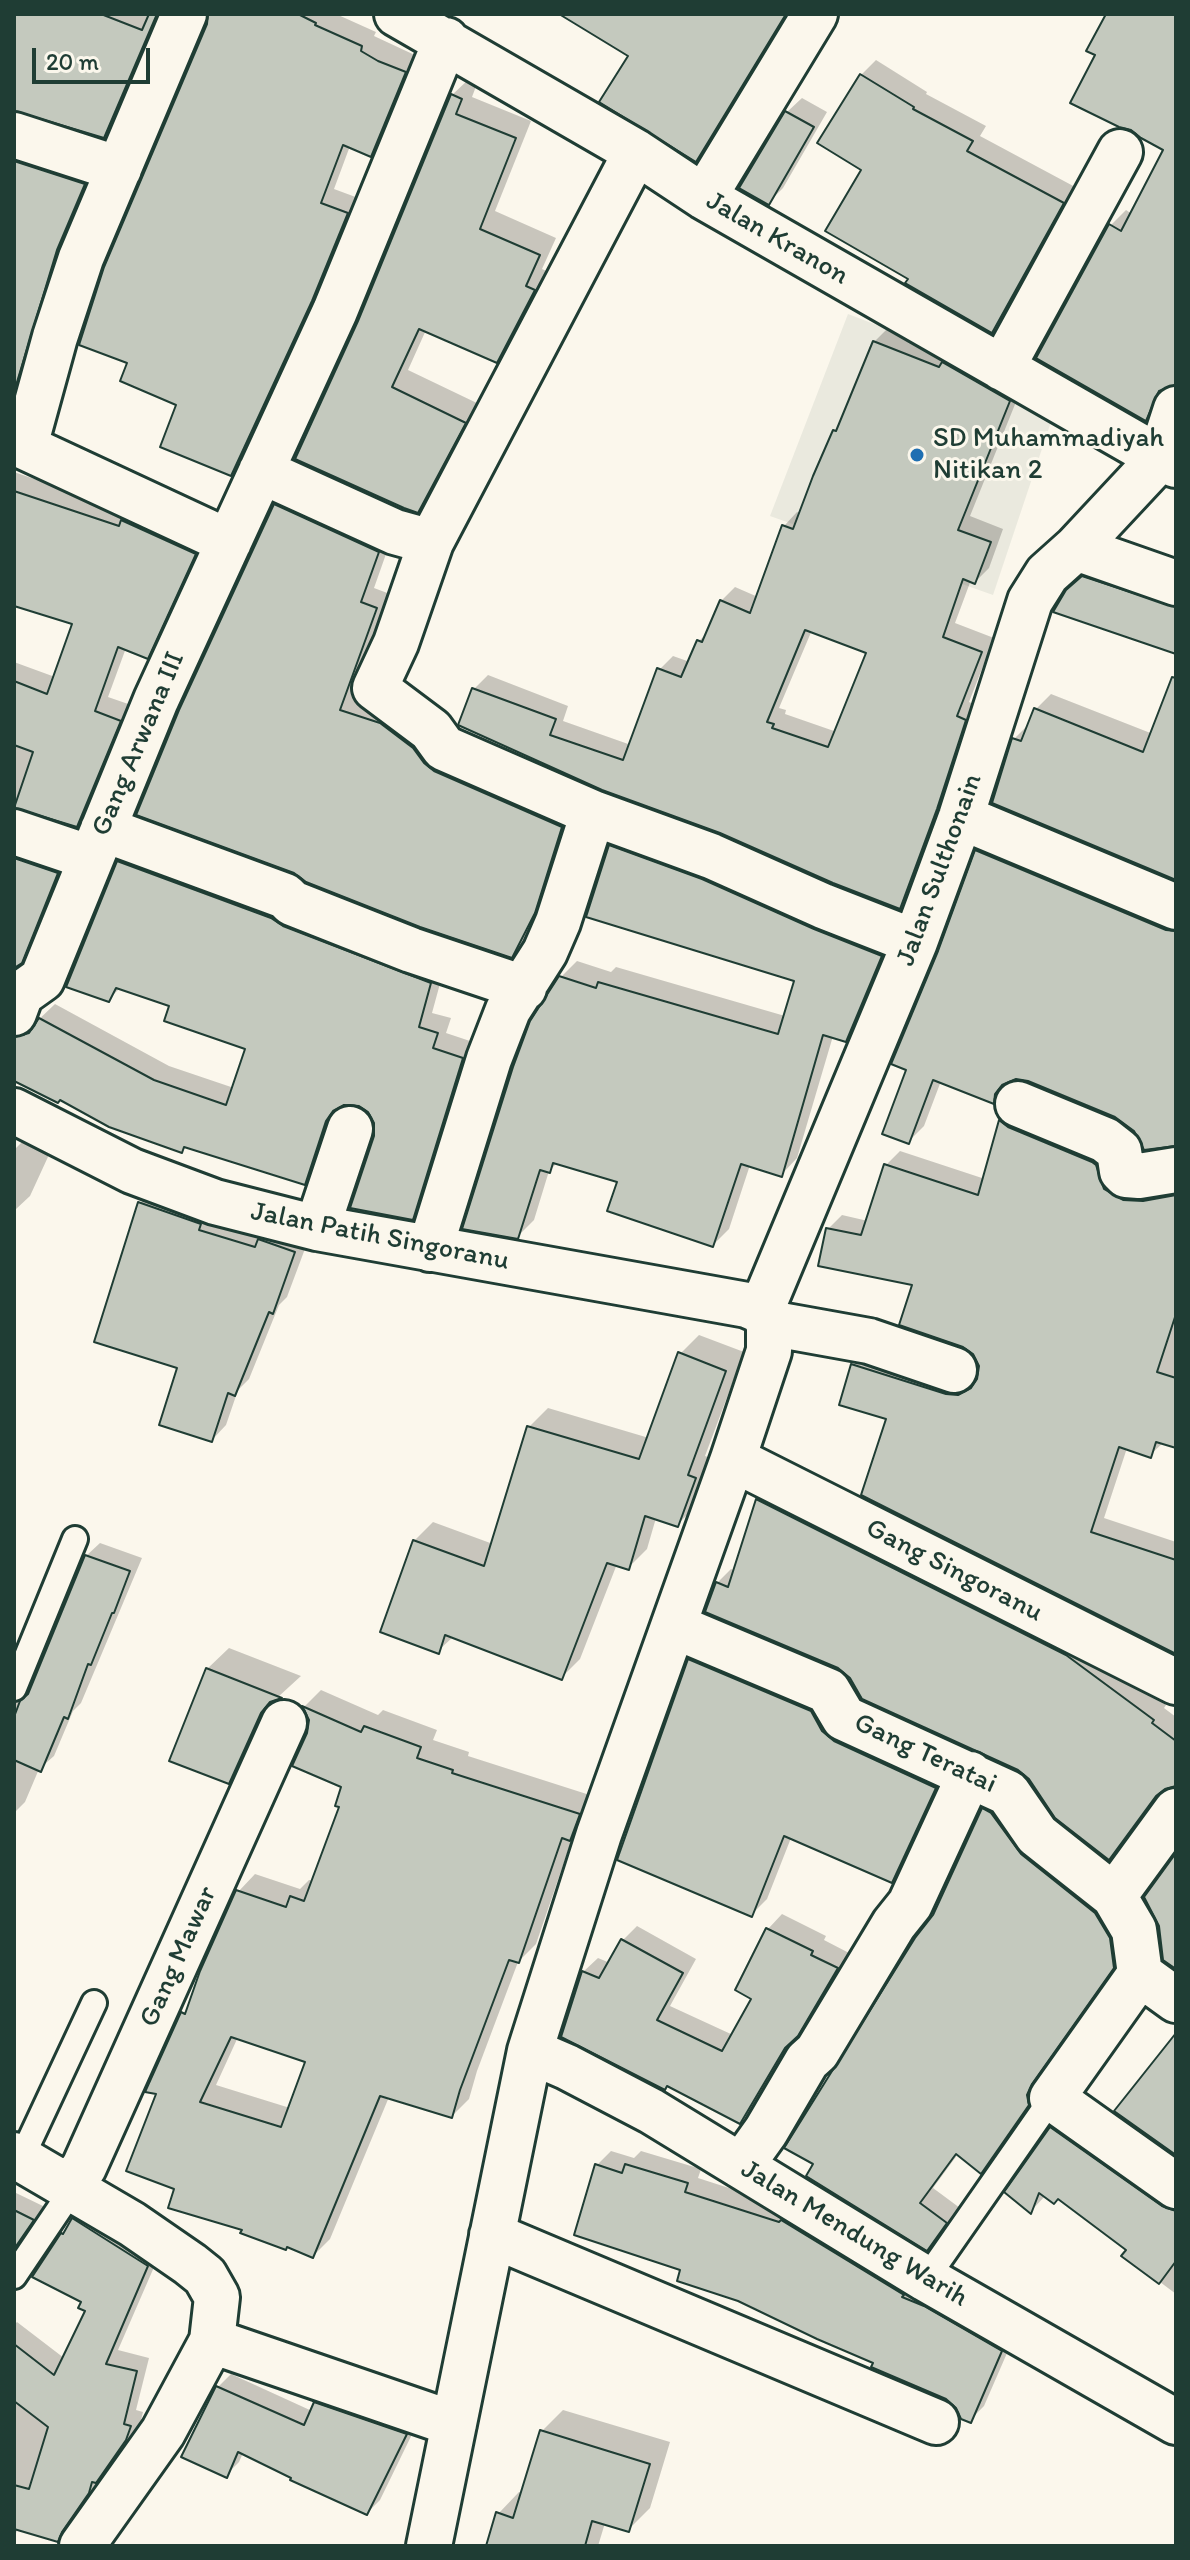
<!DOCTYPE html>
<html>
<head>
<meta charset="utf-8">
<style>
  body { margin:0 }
  #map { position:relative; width:1190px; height:2560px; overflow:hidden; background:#fbf7ec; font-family:Itim,sans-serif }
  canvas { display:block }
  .frame { position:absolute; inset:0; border:16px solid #1f3d34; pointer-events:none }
  .scale { position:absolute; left:32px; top:48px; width:118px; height:36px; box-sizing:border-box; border:4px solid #1f3d34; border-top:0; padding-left:10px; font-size:24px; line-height:28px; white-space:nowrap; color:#1f3d34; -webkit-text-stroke:6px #fbf7ec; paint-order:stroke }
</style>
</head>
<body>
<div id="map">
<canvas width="1190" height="2560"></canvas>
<div class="frame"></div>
<div class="scale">20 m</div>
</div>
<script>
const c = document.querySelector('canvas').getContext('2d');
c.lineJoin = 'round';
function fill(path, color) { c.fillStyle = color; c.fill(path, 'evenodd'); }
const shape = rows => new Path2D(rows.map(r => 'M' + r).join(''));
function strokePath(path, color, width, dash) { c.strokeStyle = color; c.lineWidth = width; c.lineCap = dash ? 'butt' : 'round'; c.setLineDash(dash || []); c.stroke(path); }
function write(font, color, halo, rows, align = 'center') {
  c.font = font + ' Itim,sans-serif'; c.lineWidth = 6; c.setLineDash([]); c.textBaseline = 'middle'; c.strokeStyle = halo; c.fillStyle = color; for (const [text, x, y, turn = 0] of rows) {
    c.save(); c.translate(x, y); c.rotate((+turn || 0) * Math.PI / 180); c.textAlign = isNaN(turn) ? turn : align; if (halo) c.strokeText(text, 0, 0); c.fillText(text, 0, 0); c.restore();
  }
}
fill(shape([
  [848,314,1060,395,993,595,770,516]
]), '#eae9de');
fill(shape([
  [14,14,164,14,119,121,104,136,14,109],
  [210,14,336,14,376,32,374,36,419,57,385,140,371,154,350,146,334,189,361,199,245,460,231,474,179,404,130,362],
  [565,14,790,14,710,145,696,159,630,55],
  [876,60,927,92,926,94,986,126,980,136,1077,188,1007,316,992,331,910,278,864,169,861,75],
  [470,78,478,81,472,97,531,121,495,211,556,238,542,269,551,273,513,344,496,361,426,330,408,370,481,405,435,493,418,510,360,322,452,95],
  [802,98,827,112,783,188,768,203,787,112],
  [1176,128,1176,383,1167,384,1161,403,1145,419,1110,226,1126,210,1132,214],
  [14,140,98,170,14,409],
  [888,328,953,354,1022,387,970,516,1003,529,989,568,975,582,971,580,955,623,994,638,969,702,978,706,914,893,900,907,720,831,603,788,474,689,488,675,568,706,563,721,631,745,659,670,673,656,690,662,699,641,709,631,721,601,735,587,758,597,784,526,797,512,801,513,874,342],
  [812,630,869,651,834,731,785,714,786,710,779,708],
  [14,472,209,539,162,642,147,656,126,648,108,697,134,706,91,810,77,825,14,806,14,662,55,677,75,623,14,603],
  [290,491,392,537,374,588,390,594,353,695,395,709,576,812,548,897,526,941,511,955,307,880,275,505],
  [1099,562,1176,587,1176,652,1068,592],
  [1176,673,1176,878,1014,739,1030,723,1036,709,1051,694,1153,734],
  [626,831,897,940,862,1023,846,1039,833,1036,797,1158,782,1174,750,1165,729,1229,713,1245,619,1181,558,1162,549,1171,534,1220,518,1236,561,977,577,961,611,972,616,967,785,1016,796,979,611,846],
  [993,836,1176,912,1176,1144,1136,1130,1116,1115,1028,1079,1015,1077,1009,1080,1008,1086,993,1102,941,1081,924,1126,908,1142,909,1069,940,952,977,851],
  [14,837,71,859,36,946,14,966],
  [134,847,444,969,432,1013,451,1018,446,1033,476,1043,427,1203,412,1218,376,1136,376,1123,370,1110,359,1104,340,1105,319,1168,304,1182,186,1145,181,1150,14,1079,14,1018,20,1022,34,1024,55,1004,169,1066,234,1088,247,1047,172,1004,120,988,108,1000,119,862],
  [1015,1108,1176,1185,1176,1446,1164,1442,1150,1455,1127,1448,1104,1518,1176,1542,1176,1651,889,1418,853,1365,867,1351,961,1380,974,1381,979,1379,981,1366,975,1353,914,1284,828,1229,842,1215,868,1221,886,1165,900,1151,985,1179,1001,1121],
  [29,1135,53,1146,30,1196,15,1210,14,1150],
  [155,1189,309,1238,287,1297,279,1305,249,1379,238,1390,226,1425,212,1440,180,1366,140,1203],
  [699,1335,744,1352,705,1456,713,1459,696,1506,677,1525,656,1518,647,1549,628,1568,617,1564,580,1659,561,1678,454,1636,438,1651,414,1541,433,1522,493,1544,529,1427,548,1408,649,1438,680,1354],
  [772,1486,1080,1641,1166,1705,1164,1708,1176,1717,1176,1785,1164,1787,1123,1844,1109,1858,1019,1769,851,1677,717,1583,731,1569,735,1571,758,1500],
  [100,1543,142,1558,81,1703,73,1711,54,1756,39,1769,25,1802,14,1813,14,1686,31,1690,86,1556],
  [705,1644,950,1772,907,1865,892,1881,791,1838,767,1899,751,1915,690,1660],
  [229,1648,301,1676,278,1697,250,1760,229,1782,207,1669],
  [321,1690,378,1715,383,1710,437,1730,433,1740,469,1752,468,1756,596,1797,587,1822,573,1836,536,1944,518,1962,477,2071,469,2099,452,2116,389,2097,330,2239,313,2256,244,2229,177,2188,158,2093,183,2014,190,2007,238,1892,255,1874,300,1889,309,1880,314,1881,341,1806,344,1786,309,1733,311,1719,304,1707],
  [238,2037,308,2061,290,2108,216,2085],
  [998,1795,1109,1898,1128,1951,1046,2066,1041,2079,1043,2089,995,2157,981,2171,958,2154,933,2188,960,2208,942,2233,927,2248,809,2176,983,1810],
  [782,1914,826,1936,824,1940,851,1954,811,2019,799,2032,754,2107,740,2122,583,1972,598,1958,610,1963,623,1940,637,1926,696,1959,670,2006,733,2035,754,1998,738,1990,768,1929],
  [1065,2115,1176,2193,1176,2294,1124,2255,1129,2249,1059,2197,1046,2195,1031,2211,1051,2128],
  [611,2151,634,2158,641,2151,701,2169,698,2178,794,2209,1014,2337,984,2406,970,2420,947,2398,682,2269,597,2165],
  [14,2192,45,2207,14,2252],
  [87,2205,161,2251,118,2350,149,2358,136,2410,143,2412,140,2424,76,2514,62,2528,28,2503,14,2538,14,2325,17,2322,64,2358,88,2310,63,2234],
  [231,2374,312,2411,328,2391,418,2422,380,2500,367,2513,243,2453,239,2462,226,2475,218,2387],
  [563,2410,670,2442,650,2508,628,2530,605,2523,598,2546,488,2546,498,2514,519,2492,523,2493,542,2431]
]), '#0003');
const building = shape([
  [14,14,101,14,142,30,149,14,157,14,104,138,14,111,14,14],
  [208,14,298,14,316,23,315,25,362,46,361,51,378,61,406,72,371,157,343,145,321,203,348,213,312,301,231,476,160,447,176,405,120,381,127,363,79,345,104,267,207,24,208,14],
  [559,14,786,14,696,162,599,102,628,56,559,14],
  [1106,14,1176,14,1176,385,1159,391,1146,421,1036,358,1109,224,1121,231,1163,150,1141,138,1131,130,1119,127,1070,103,1095,55,1086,51,1106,14],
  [860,74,914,107,913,109,973,141,967,151,1064,203,992,333,905,283,908,279,825,231,861,170,817,143,860,74],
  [451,94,462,99,456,114,516,138,480,229,540,255,526,286,535,290,497,363,419,329,392,387,466,423,418,513,404,508,295,459,358,321,451,94],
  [785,111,814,127,769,205,739,188,785,111],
  [14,161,85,184,57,250,14,392,14,161],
  [873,341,939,367,942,362,1010,401,958,530,991,542,975,584,963,579,943,637,982,652,957,716,966,720,937,809,900,909,833,883,720,833,602,790,458,725,472,688,556,719,550,735,623,760,657,668,681,677,697,640,702,642,720,600,750,613,782,525,793,529,813,476,833,430,836,431,873,341],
  [805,630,866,653,828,747,772,728,774,724,767,722,805,630],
  [14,491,119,526,121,520,196,554,148,659,118,647,95,711,121,721,77,827,14,808,33,752,14,745,14,681,47,694,72,624,14,606,14,491],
  [274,504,379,552,361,602,377,608,340,710,380,723,413,748,424,763,434,771,562,827,535,913,512,958,420,927,306,882,294,873,136,815,179,710,274,504],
  [1082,576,1176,607,1176,654,1053,612,1066,590,1082,576],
  [1172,677,1176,678,1176,880,992,803,1012,738,1021,741,1034,708,1143,752,1172,677],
  [609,845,702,879,814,929,882,956,846,1042,823,1035,782,1177,741,1164,713,1247,607,1211,617,1182,553,1163,550,1173,540,1170,518,1239,462,1229,513,1067,530,1021,559,976,596,988,598,982,778,1034,794,981,586,917,609,845],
  [975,850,1166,930,1176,931,1176,1146,1144,1150,1134,1131,1115,1117,1028,1081,1016,1079,1002,1085,995,1094,994,1104,933,1080,909,1144,882,1134,906,1070,891,1064,938,951,975,850],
  [14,858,58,873,22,963,14,968,14,858],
  [117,861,271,918,283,926,431,983,419,1027,438,1033,433,1048,463,1058,413,1220,350,1208,374,1136,374,1123,368,1112,359,1106,344,1105,333,1111,326,1121,305,1185,184,1147,182,1153,109,1127,60,1100,58,1103,14,1081,14,1037,29,1033,39,1018,154,1080,226,1105,245,1049,164,1021,169,1006,116,988,109,1002,66,987,117,861],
  [999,1120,1008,1127,1092,1162,1096,1165,1104,1189,1123,1200,1143,1201,1176,1195,1176,1314,1157,1372,1176,1378,1176,1448,1156,1442,1151,1458,1119,1447,1091,1532,1176,1560,1176,1654,861,1495,886,1419,839,1405,851,1364,946,1394,958,1395,971,1388,977,1379,979,1366,973,1354,963,1347,899,1325,912,1285,818,1266,826,1228,861,1235,884,1164,978,1195,999,1120],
  [138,1202,201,1224,199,1230,255,1247,258,1239,295,1252,273,1314,269,1312,235,1396,228,1393,212,1442,159,1425,177,1368,94,1342,138,1202],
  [678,1352,726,1371,688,1475,696,1478,678,1527,645,1516,629,1570,607,1563,562,1680,445,1635,439,1654,380,1632,413,1540,484,1566,527,1426,639,1459,678,1352],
  [756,1499,1066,1655,1154,1720,1152,1723,1176,1741,1176,1786,1165,1789,1156,1796,1109,1860,1055,1818,1029,1779,1018,1770,862,1699,850,1678,838,1668,705,1612,716,1582,728,1587,756,1499],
  [85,1555,130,1571,114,1613,112,1613,91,1665,88,1664,68,1719,64,1717,41,1772,14,1760,14,1717,20,1701,28,1694,85,1555],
  [688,1659,811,1711,822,1731,834,1741,936,1788,892,1883,784,1836,752,1917,617,1860,688,1659],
  [206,1668,282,1698,270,1702,261,1713,229,1784,169,1761,206,1668],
  [302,1706,361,1732,364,1726,421,1747,417,1758,453,1770,452,1773,580,1814,570,1841,562,1838,519,1963,509,1960,460,2090,452,2118,380,2096,313,2258,287,2247,286,2250,240,2233,242,2230,168,2208,174,2189,126,2171,156,2094,145,2092,181,2012,185,2014,200,1971,236,1890,286,1907,290,1896,304,1901,339,1807,335,1806,341,1787,292,1766,307,1733,309,1720,302,1706],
  [231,2037,305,2062,281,2127,200,2102,231,2037],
  [982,1808,991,1813,1021,1854,1095,1913,1110,1938,1114,1968,1032,2084,1027,2095,1029,2105,981,2174,956,2154,920,2203,947,2223,927,2251,806,2176,813,2164,784,2148,915,1938,933,1915,982,1808],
  [1176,1853,1176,1969,1163,1960,1159,1926,1144,1897,1176,1853],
  [766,1928,813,1951,811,1955,838,1968,798,2036,785,2048,740,2124,667,2086,665,2090,561,2037,582,1971,599,1978,621,1939,683,1973,657,2020,722,2051,751,1999,735,1990,766,1928],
  [1176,2033,1176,2155,1114,2111,1176,2033],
  [1050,2127,1162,2206,1176,2211,1176,2261,1159,2284,1121,2256,1126,2250,1058,2199,1054,2204,1039,2193,1031,2214,1004,2192,1050,2127],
  [595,2164,622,2173,625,2164,688,2183,685,2192,779,2222,781,2220,904,2295,902,2297,924,2306,1002,2351,971,2423,961,2419,956,2408,946,2399,871,2367,873,2363,817,2339,738,2301,677,2281,680,2270,574,2235,595,2164],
  [14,2210,34,2220,14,2249,14,2210],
  [72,2218,148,2266,106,2364,137,2371,124,2424,131,2426,126,2440,96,2483,92,2482,89,2493,62,2532,58,2542,14,2529,14,2485,29,2489,48,2427,14,2401,14,2344,54,2375,85,2311,78,2308,81,2302,32,2277,61,2233,63,2234,72,2218],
  [216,2386,304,2425,314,2402,407,2434,367,2515,290,2480,291,2478,238,2452,227,2478,181,2457,216,2386],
  [540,2430,650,2464,629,2532,592,2521,585,2546,486,2546,496,2512,513,2518,540,2430]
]);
fill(building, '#c4c9be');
strokePath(building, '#1f3d34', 2);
const lane = shape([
  [14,1688,75,1539],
  [21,2159,94,2003],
  [14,2276,72,2190],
  [926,2279,1052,2098]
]);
const street = shape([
  [397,14,636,152,704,197,1160,458,1076,548,1047,574,1030,601,961,817,915,942,761,1311],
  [14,135,119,169],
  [704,197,815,14],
  [1002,368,1120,152],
  [1176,409,1160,458,1176,465],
  [14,442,229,542],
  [25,446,55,337,81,258,184,14],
  [261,471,395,532,431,542,636,152],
  [431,542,396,643,375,688,431,730,444,748,593,813,711,856,823,906,915,942],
  [1076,548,1176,583],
  [961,817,1176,907],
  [103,829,285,896,292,903,411,950,524,988],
  [14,832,91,858],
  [14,1013,21,994,42,979,156,700,335,311,446,40],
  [1018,1104,1105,1140,1119,1151,1122,1171,1126,1175,1139,1176,1176,1170],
  [14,1111,132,1171,215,1202,317,1228,747,1305,761,1311],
  [317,1228,350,1129],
  [430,1249,489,1059,508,1010,545,952,558,922,593,813],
  [769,1323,869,1341,954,1370],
  [733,1459,1176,1682],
  [674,1626,828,1691,844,1718,1008,1793,1037,1835,1114,1896,1134,1930,1140,1974],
  [1114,1896,1176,1811],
  [1176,2000,1140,1974,1052,2098,1176,2186],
  [530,2051,567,2067,651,2111,926,2279,1176,2422],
  [14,2155,132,2224,190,2264,205,2276,217,2297,212,2341,163,2432,82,2546],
  [741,2166,766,2131,807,2061,817,2052,894,1924,910,1904,970,1774],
  [69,2188,84,2167,284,1723],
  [492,2235,936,2422],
  [212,2341,454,2424],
  [429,2546,530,2051,599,1834,733,1459,769,1351,769,1323,761,1311]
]);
strokePath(lane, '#1f3d34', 30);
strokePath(street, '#1f3d34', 50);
strokePath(lane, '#fbf7ec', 24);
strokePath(street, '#fbf7ec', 44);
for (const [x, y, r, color] of [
  [917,455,8,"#1f6fb2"]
]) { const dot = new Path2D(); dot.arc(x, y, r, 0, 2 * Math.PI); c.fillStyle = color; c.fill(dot); strokePath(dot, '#fbf7ec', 3); }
write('28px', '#1f3d34', '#fbf7ec', [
  ["Jalan Kranon",777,239,30],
  ["Gang Arwana III",139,744,-67],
  ["Jalan Sulthonain",940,870,-70],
  ["Jalan Patih Singoranu",380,1237,11],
  ["Gang Singoranu",954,1571,27],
  ["Gang Teratai",925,1754,25],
  ["Gang Mawar",179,1957,-66],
  ["Jalan Mendung Warih",854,2234,31]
]);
write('28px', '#1f3d34', '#fbf7ec', [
  ["SD Muhammadiyah",933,439],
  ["Nitikan 2",933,471]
], 'left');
</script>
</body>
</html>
